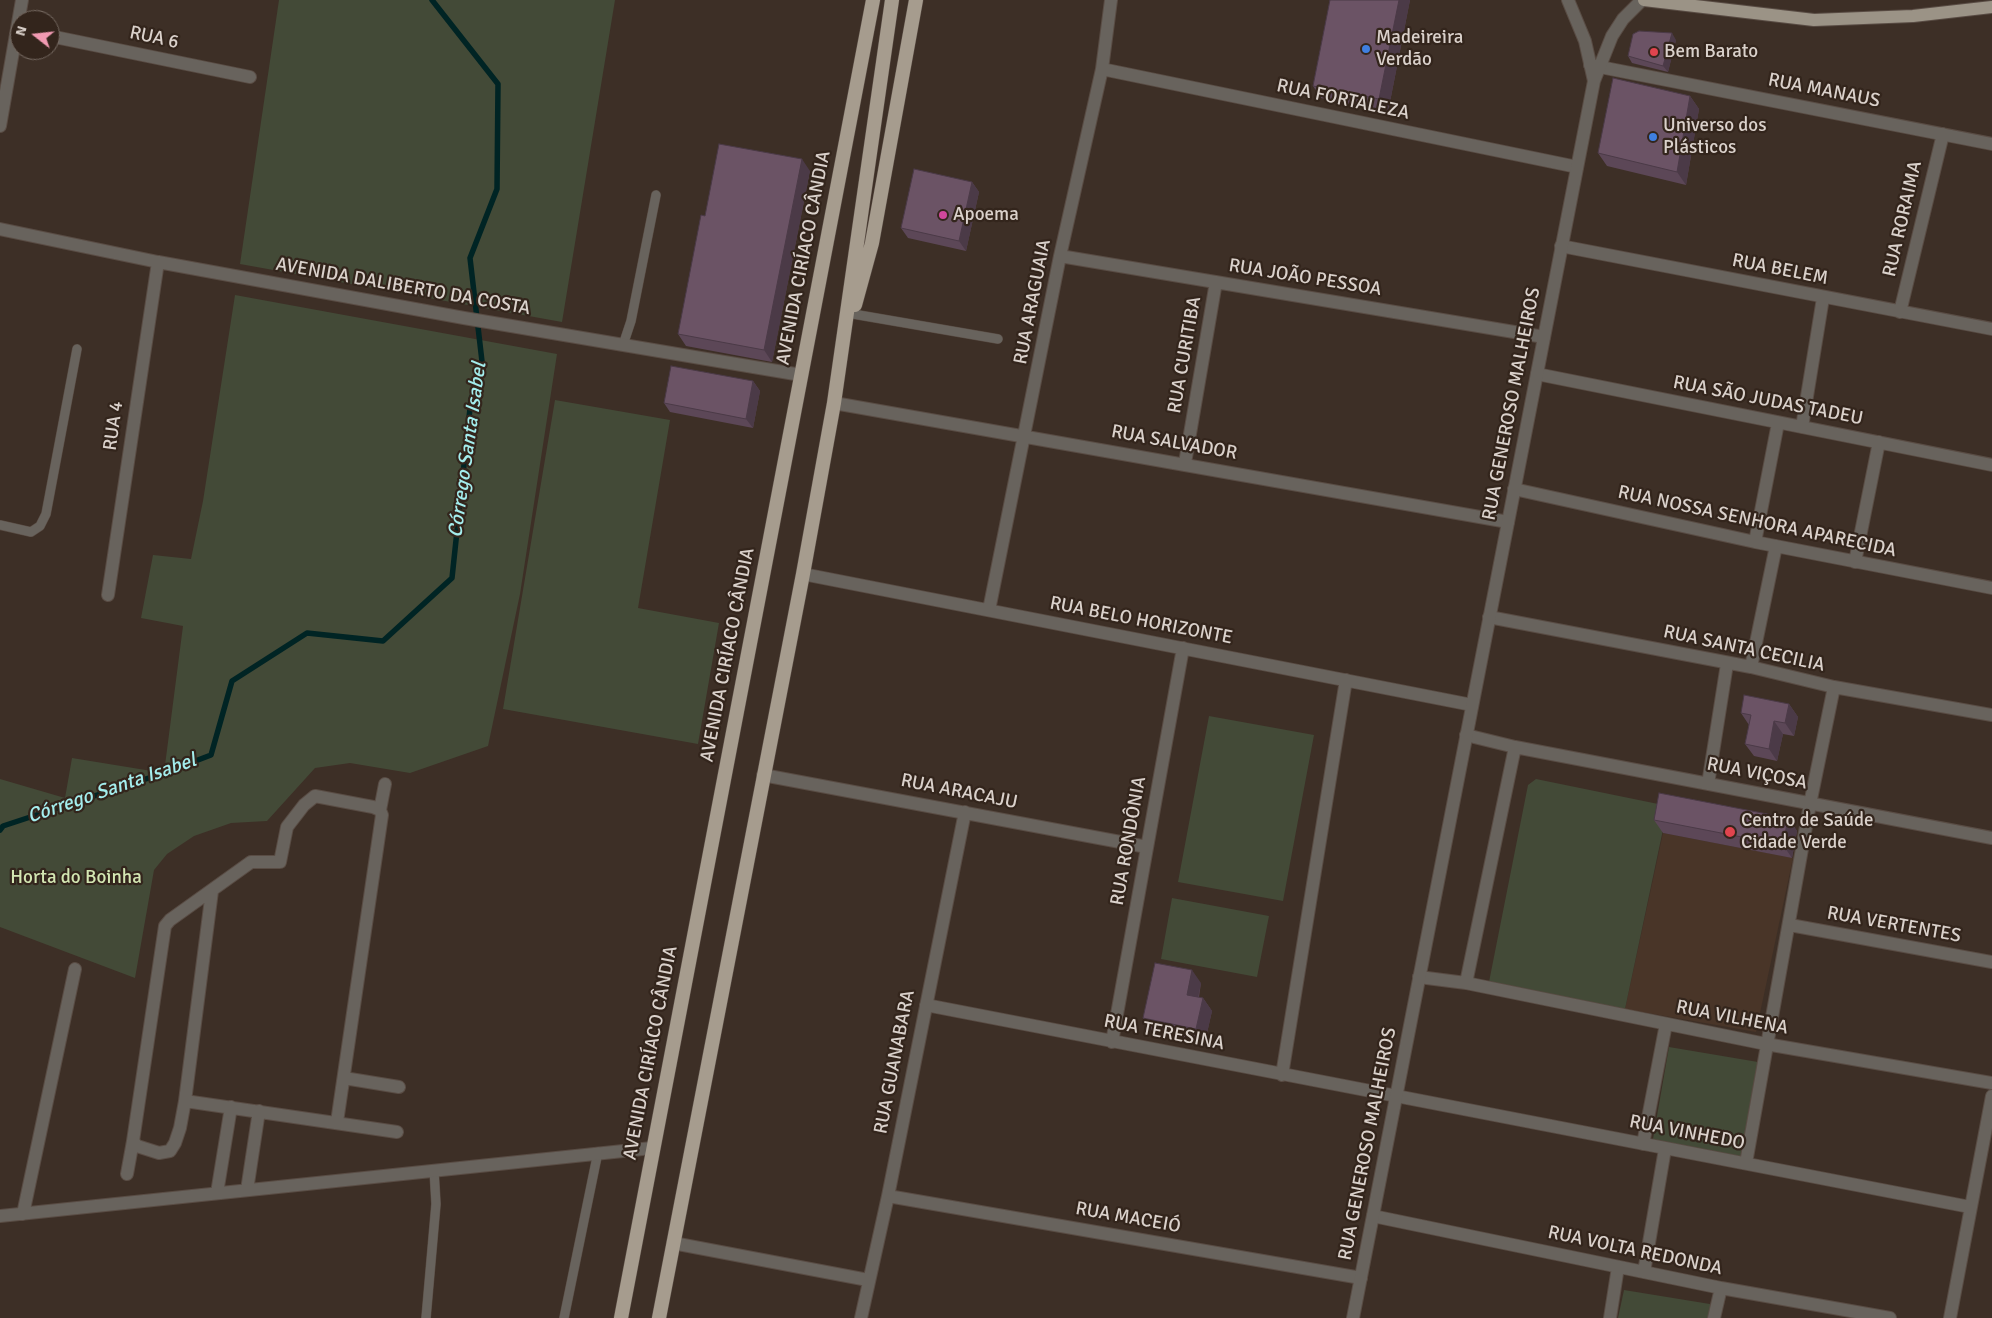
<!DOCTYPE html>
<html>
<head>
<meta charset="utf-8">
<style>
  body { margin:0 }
  #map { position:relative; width:1992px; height:1318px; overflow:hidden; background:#3d2f26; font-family:Signika,sans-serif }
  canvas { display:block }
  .north { position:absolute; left:10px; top:10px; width:50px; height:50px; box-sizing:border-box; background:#33251c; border:1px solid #766a62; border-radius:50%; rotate:286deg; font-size:14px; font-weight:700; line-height:20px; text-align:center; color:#dad1cb }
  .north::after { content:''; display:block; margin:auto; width:18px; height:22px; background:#f19ab2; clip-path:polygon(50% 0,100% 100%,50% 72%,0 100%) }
</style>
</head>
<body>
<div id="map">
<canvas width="1992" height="1318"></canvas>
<div class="north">N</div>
</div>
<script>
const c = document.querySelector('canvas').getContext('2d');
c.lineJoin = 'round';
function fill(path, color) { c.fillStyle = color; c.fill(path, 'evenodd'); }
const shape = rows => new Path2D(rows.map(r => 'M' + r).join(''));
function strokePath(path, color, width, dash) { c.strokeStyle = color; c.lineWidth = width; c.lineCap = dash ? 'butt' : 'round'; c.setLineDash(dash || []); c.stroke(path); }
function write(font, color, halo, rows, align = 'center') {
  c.font = font + ' Signika,sans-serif'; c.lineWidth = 4.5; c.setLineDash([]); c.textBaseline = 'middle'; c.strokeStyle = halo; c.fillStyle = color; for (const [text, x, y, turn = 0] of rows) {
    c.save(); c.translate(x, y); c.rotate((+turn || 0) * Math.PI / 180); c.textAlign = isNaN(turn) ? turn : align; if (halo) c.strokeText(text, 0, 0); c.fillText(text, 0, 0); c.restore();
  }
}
fill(shape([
  [1663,833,1793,858,1756,1032,1625,1009]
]), '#493528');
fill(shape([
  [279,0,615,0,562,322,240,264],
  [235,295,557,354,520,594,488,746,410,773,350,763,315,768,267,821,231,823,194,836,167,854,154,870,135,978,0,927,0,779,65,798,72,758,164,773,183,626,141,618,153,555,191,559,203,501],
  [555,400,670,420,638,608,719,623,698,744,503,709],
  [1209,716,1314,735,1283,901,1178,882],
  [1536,779,1668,806,1625,1009,1489,982,1528,785],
  [1172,898,1269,916,1257,977,1161,959],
  [1669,1047,1758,1062,1740,1160,1653,1139],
  [1624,1290,1716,1305,1713,1318,1618,1318]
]), '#434a37');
strokePath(shape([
  [0,830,3,826,164,773,211,755,232,681,307,633,383,641,452,578,471,399,483,370,470,258,497,189,498,84,432,0]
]), '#002424', 5.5);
const service = shape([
  [853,314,998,339],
  [623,345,631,321,656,195],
  [0,525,31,532,40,526,46,514,77,349],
  [426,1318,436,1204,434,1170],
  [564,1318,598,1152]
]);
const minor = shape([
  [50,36,250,77],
  [1590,65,1992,144],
  [1102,69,1577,167],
  [0,126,22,0],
  [0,229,158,262,464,318,801,375],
  [1561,246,1992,329],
  [1060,256,1544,337],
  [1900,312,1943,134],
  [1537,374,1992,465],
  [834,403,1508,522],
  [1802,427,1823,298],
  [1185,463,1216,282],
  [1514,489,1755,542,1992,588],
  [1755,542,1778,423],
  [1855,562,1879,442],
  [803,574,1472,705],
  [108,595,158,262],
  [989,610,1060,256,1102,69,1111,0],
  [1489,617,1751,667,1834,687,1992,715],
  [1751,667,1776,546],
  [1515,747,1992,838],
  [763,775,1147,847],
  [1708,784,1727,664],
  [380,810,385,784],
  [1790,925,1992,962],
  [1419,977,1466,983,1766,1044,1992,1083],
  [1466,983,1515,747,1466,735],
  [926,1005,1970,1207],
  [1112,1042,1183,648],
  [1282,1075,1346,680],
  [344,1078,399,1087],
  [185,1101,212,891],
  [337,1122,382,815,380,810,373,807,315,796,304,805,287,827,280,862,251,862,170,920,165,926,133,1141,137,1146,159,1153,170,1151,175,1143,180,1128,185,1101,397,1132],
  [1643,1144,1666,1024],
  [1746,1163,1810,804,1834,687],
  [127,1174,133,1141],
  [247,1190,259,1111],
  [217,1193,231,1107],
  [888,1196,1361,1278],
  [23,1214,75,969],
  [0,1216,652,1148],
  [1373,1216,1721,1288,1890,1318],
  [673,1243,868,1280],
  [1644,1272,1665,1149],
  [861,1318,888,1196,965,812],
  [1610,1318,1618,1267],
  [1714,1318,1721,1288],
  [1950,1318,1992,1096]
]);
const tertiary = shape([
  [1568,0,1585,41,1594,81],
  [1353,1318,1594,81,1612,36,1623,19,1642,0]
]);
const primary = shape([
  [1644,0,1814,20,1913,16,1992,7]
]);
const trunk = shape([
  [855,305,872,243,916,0],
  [621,1318,873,0],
  [659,1318,803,574,834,403,892,0]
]);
strokePath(service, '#594c44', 10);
strokePath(minor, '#594c44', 14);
strokePath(tertiary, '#594c44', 14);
strokePath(primary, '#594c44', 14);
strokePath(trunk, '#594c44', 15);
strokePath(service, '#68635d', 9);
strokePath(minor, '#68635d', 12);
strokePath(tertiary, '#68635d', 12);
strokePath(primary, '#9b9386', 12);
strokePath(trunk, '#a69c8e', 14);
fill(shape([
  [1330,0,1410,0,1388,112,1321,98,1313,86],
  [1676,40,1668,72,1632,63,1628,56],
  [1690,96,1699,109,1686,185,1607,166,1598,153],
  [810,171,772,362,686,346,678,334,705,216],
  [972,182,979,192,966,251,908,238,901,228],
  [753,381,760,391,753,428,670,412,664,403],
  [1789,704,1798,717,1794,736,1783,734,1777,761,1754,756,1745,744,1749,725,1741,713],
  [1788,818,1797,831,1792,858,1663,833,1654,820],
  [1201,983,1199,997,1203,998,1212,1011,1205,1042,1152,1031,1143,1018]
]), '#5c4757');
fill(shape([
  [1399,0,1410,0,1388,112,1379,99],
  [1672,33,1676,40,1668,72,1663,66],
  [1690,96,1699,109,1686,185,1677,172],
  [802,159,810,171,772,362,764,350],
  [972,182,979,192,966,251,959,241],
  [753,381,760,391,753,428,746,419],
  [1789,704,1798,717,1794,736,1785,723],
  [1774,721,1783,734,1777,761,1769,749],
  [1788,818,1797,831,1792,858,1783,845],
  [1192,970,1201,983,1196,1008,1187,995],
  [1203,998,1212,1011,1205,1042,1196,1029]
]), '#4b3a47');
const building = shape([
  [1330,0,1399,0,1379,99,1313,86,1330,0],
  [1639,31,1672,33,1663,66,1628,56,1633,34,1639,31],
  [1613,78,1690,96,1677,172,1598,153,1613,78],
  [719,144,802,159,764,350,678,334,701,215,705,216,719,144],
  [914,169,972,182,959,241,901,228,914,169],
  [671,366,753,381,746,419,664,403,671,366],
  [1744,695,1789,704,1785,723,1774,721,1769,749,1745,744,1751,715,1741,713,1744,695],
  [1659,793,1788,818,1783,845,1654,820,1659,793],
  [1155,963,1192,970,1187,995,1203,998,1196,1029,1143,1018,1155,963]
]);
fill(building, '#6b5365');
strokePath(building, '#4b3a47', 1);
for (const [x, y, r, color] of [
  [1366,49,5,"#3f7fe0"],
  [1654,52,5,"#e0444e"],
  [1653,137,5,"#3f7fe0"],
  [943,215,5,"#d1479c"],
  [1730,832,6,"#e0444e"]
]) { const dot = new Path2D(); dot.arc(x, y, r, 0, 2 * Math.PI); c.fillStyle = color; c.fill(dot); strokePath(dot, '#33251c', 2); }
write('19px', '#dad1cb', '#33251c', [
  ["RUA 6",154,38,12],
  ["RUA MANAUS",1824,91,11],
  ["RUA FORTALEZA",1343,100,12],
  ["RUA RORAIMA",1903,219,-77],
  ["AVENIDA CIRÍACO CÂNDIA",804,258,-79],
  ["RUA BELEM",1780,270,11],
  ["RUA JOÃO PESSOA",1305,278,9],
  ["AVENIDA DALIBERTO DA COSTA",403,287,10],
  ["RUA ARAGUAIA",1033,302,-79],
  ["RUA CURITIBA",1185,355,-80],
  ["RUA SÃO JUDAS TADEU",1768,401,11],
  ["RUA GENEROSO MALHEIROS",1512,404,-79],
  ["RUA 4",114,426,-82],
  ["RUA SALVADOR",1174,443,10],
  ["RUA NOSSA SENHORA APARECIDA",1757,522,12],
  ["RUA BELO HORIZONTE",1141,621,11],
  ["RUA SANTA CECILIA",1744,649,12],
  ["AVENIDA CIRÍACO CÂNDIA",728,655,-79],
  ["RUA VIÇOSA",1757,774,11],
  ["RUA ARACAJU",959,792,11],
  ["RUA RONDÔNIA",1129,841,-80],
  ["RUA VERTENTES",1894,925,10],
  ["RUA VILHENA",1732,1018,11],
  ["RUA TERESINA",1164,1033,11],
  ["AVENIDA CIRÍACO CÂNDIA",651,1053,-79],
  ["RUA GUANABARA",895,1062,-79],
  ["RUA VINHEDO",1687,1133,11],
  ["RUA GENEROSO MALHEIROS",1368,1144,-79],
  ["RUA MACEIÓ",1128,1218,10],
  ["RUA VOLTA REDONDA",1635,1251,12]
]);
write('19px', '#dad1cb', '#33251c', [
  ["Madeireira",1376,38],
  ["Verdão",1376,60],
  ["Bem Barato",1664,52],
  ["Universo dos",1663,126],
  ["Plásticos",1663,148],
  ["Apoema",953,215],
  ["Centro de Saúde",1741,821],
  ["Cidade Verde",1741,843]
], 'left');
write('19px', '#d3e6b2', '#33251c', [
  ["Horta do Boinha",76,878]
]);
write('italic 20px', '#a4eded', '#33251c', [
  ["Córrego Santa Isabel",468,450,-82],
  ["Córrego Santa Isabel",112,789,-19]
]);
</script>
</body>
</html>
